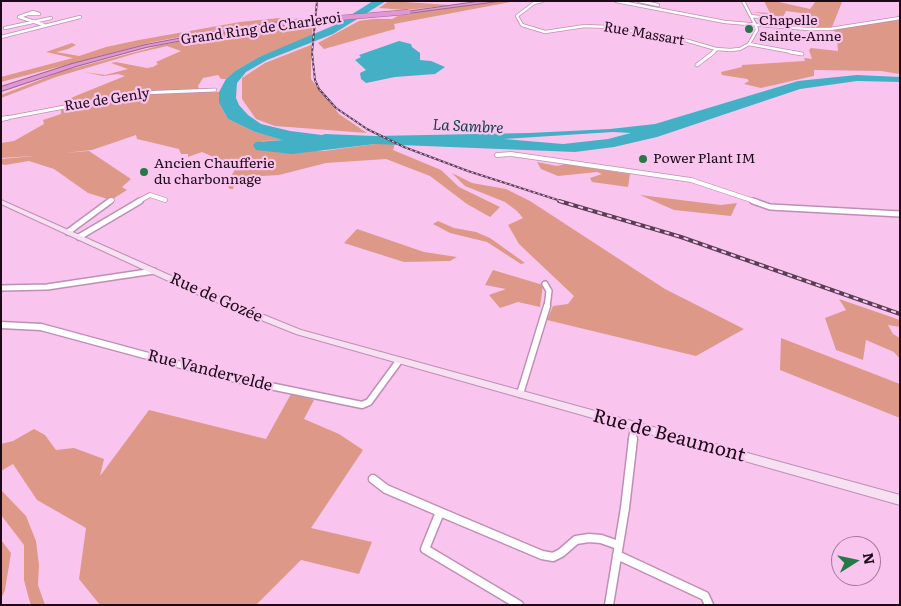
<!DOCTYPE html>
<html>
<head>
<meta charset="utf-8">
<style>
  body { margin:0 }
  #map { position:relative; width:901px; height:606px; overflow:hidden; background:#f9c5ee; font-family:Literata,serif }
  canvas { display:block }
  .frame { position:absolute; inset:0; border:2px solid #1c0a19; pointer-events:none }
  .north { position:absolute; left:831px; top:536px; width:50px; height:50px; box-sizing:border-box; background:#f9c5ee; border:1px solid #a17a99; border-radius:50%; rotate:80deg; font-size:14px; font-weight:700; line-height:20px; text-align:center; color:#1c0a19 }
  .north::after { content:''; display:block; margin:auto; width:18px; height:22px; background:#277849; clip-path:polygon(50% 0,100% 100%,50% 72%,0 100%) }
</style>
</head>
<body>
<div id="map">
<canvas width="901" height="606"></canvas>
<div class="frame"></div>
<div class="north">N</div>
</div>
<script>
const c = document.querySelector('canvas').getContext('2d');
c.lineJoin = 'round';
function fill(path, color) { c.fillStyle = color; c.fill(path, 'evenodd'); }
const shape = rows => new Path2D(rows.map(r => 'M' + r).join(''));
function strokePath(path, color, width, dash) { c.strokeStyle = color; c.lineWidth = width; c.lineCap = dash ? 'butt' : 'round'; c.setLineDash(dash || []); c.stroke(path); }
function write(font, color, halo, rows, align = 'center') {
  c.font = font + ' Literata,serif'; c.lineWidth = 4.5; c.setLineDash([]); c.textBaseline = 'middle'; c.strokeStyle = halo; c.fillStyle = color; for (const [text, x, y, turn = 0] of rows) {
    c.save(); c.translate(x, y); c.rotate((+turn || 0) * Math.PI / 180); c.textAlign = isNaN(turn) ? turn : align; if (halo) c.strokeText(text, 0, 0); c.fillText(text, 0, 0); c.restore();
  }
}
fill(shape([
  [389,1,450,5,483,1,455,5,406,10,379,8],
  [500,1,516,1,394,24,395,29,324,49,318,43,359,21,373,19,392,19,398,16,424,11],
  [764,1,779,2,810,9,816,1,842,2,832,27,816,28,804,28,808,19,813,18,809,14,786,11,783,17,752,12,770,13],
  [900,14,900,74,881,71,814,70,814,76,809,77,761,88,744,84,749,81,747,79,722,75,721,72,742,67,742,65,805,61,804,58,812,59,809,50,811,48,838,51,837,40,839,38,837,35,838,33,830,29,896,18],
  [279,18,289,20,227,28,153,42,1,82,1,77,73,58,46,52,72,43,76,45,68,49,56,52,79,56,106,47,139,40,240,22],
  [313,21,312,37,259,57,235,71,226,79,221,79,218,75,203,78,198,86,200,92,219,92,219,103,228,119,255,132,284,140,262,141,256,150,324,151,375,144,395,144,393,150,441,170,459,187,500,207,490,217,467,204,430,176,386,159,326,163,279,175,245,177,235,180,233,189,230,189,226,184,236,168,234,166,202,152,188,157,188,154,181,154,179,149,137,139,136,135,92,150,65,153,89,151,131,179,122,187,127,190,111,200,88,193,54,169,29,161,5,165,1,164,1,159,34,156,1,158,1,143,14,141,44,124,43,120,61,114,61,108,73,97,125,76,118,74,103,76,84,72,105,75,128,69,111,63,116,62,147,68,153,67,158,64,156,62,181,51,167,46,137,53,56,77,1,98,1,95,63,71,162,45,226,32],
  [311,45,311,79,339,114,367,133,275,126,256,119,242,99,242,78,265,63],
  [537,162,557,166,565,164,630,174,628,187,592,182,590,178,602,174,597,172,558,176,541,169],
  [452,173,472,183,506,189,530,201,665,289,744,329,696,356,547,320,553,306,568,304,574,296,519,244,508,225,523,218,517,211,505,202,465,186],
  [640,195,721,205,737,203,731,216,674,210],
  [438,221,454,228,476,232,490,238,525,263,521,264,487,242,450,233,433,224],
  [357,229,424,252,457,257,450,261,404,262,344,243],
  [493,270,543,285,540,307,518,302,500,308,489,295,506,289,485,285],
  [839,299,900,320,900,327,888,325,893,334,900,338,900,359,894,352,866,340,863,360,836,350,825,318,846,310],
  [781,338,900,384,900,418,780,370],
  [291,394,314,400,304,419,339,434,363,450,311,528,372,542,359,574,301,560,256,605,100,605,79,579,86,528,37,500,13,464,1,471,1,444,13,441,34,429,45,435,56,450,74,448,104,459,100,476,149,410,266,439],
  [1,490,26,516,36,541,39,565,38,585,45,605,31,605,29,599,24,580,24,545,1,515],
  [1,540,11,553,5,590,1,599]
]), '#dd9888');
fill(shape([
  [373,1,386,1,333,34,267,60,246,72,237,83,236,98,239,105,248,115,261,124,290,131,322,135,325,134,375,136,529,133,610,129,655,124,798,81,857,75,900,77,900,82,857,81,800,89,657,137,614,147,575,152,375,144,292,154,256,150,253,145,256,142,283,140,255,132,228,119,219,103,219,92,226,79,235,71,259,57,335,25],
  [613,132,631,133,608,139,563,144,504,139],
  [399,41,411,44,412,47,420,53,420,60,431,61,445,67,435,74,395,77,366,83,361,79,360,73,366,70,355,60,361,57,359,55,362,54]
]), '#43b0c6');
const streetFar5 = shape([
  [542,1,534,3,517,16,522,25,545,32,585,26,607,27,678,38,716,49,730,50,740,49,749,44,757,30,756,26],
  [616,1,725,22,807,29,830,29,900,18],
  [639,1,658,5],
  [743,1,756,26],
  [28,14,39,14,33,12,19,17,44,25],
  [751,16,781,20],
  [5,28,51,18],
  [1,37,80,17],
  [749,44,797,53],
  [712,53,717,49]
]);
const streetFar4 = shape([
  [790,52,802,54],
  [697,65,714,52],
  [1,119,139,93,215,90]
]);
const streetFar3 = shape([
  [1,119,7,118],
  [497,155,511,154,691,180,757,202],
  [109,202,112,200],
  [137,202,150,195,165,200]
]);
const streetFar2 = shape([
  [753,201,770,207,900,214],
  [68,232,110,201],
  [79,237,140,201],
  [545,284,549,291,547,307],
  [1,288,47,287,154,271]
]);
const streetFar1 = shape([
  [1,325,41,327,222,376,362,405,369,402,399,361],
  [520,394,547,306],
  [632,440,634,426]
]);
const street = shape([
  [373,479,386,489,440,512],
  [617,555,705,596,709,605],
  [519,605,425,549,440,512,542,555,553,557,561,553,576,540,589,538,601,539,618,545],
  [609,605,625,508,633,439]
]);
const secondary = shape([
  [1,200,205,291,301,330,900,495,900,505,296,334,199,295,1,204,1,200]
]);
const highway = shape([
  [484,1,498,1,408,13,406,12,484,1],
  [280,22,282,24,214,34,146,47,76,66,1,91,1,87,72,64,146,45,214,32,280,22]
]);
strokePath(streetFar5, '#bf8eb5', 4);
strokePath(streetFar4, '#bf8eb5', 4.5);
strokePath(streetFar3, '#bf8eb5', 5.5);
strokePath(streetFar2, '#bf8eb5', 8);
strokePath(streetFar1, '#bf8eb5', 9);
strokePath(street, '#bf8eb5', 11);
strokePath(secondary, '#bf8eb5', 2);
strokePath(highway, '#9d6692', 2);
strokePath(streetFar5, '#fff', 2.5);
strokePath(streetFar4, '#fff', 3);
strokePath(streetFar3, '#fff', 4);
strokePath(streetFar2, '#fff', 5);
strokePath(streetFar1, '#fff', 6);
strokePath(street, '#fff', 8);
fill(secondary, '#f6e0f2');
fill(highway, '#e297d3');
const railFar1 = shape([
  [317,1,312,53,315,80,319,89,336,108,367,129,404,147,468,171,564,202]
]);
const rail = shape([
  [559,201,681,237,900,314]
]);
strokePath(railFar1, '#593e54', 2);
strokePath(rail, '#593e54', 4);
strokePath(railFar1, '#f9c5ee', 1, [2.5]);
strokePath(rail, '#f9c5ee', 2, [5]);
const highwayBridge = shape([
  [280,23,408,12]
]);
strokePath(highwayBridge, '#9d6692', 5.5, []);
strokePath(highwayBridge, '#e297d3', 4.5);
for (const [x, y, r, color] of [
  [749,29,5,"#277849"],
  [643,159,5,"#277849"],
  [144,172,5,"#277849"]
]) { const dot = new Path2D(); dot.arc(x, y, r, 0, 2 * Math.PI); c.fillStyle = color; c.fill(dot); strokePath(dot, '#f9c5ee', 2); }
write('14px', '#1c0a19', '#f9c5ee', [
  ["Chapelle",759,21],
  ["Sainte-Anne",759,37],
  ["Power Plant IM",653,159],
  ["Ancien Chaufferie",154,164],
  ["du charbonnage",154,180]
], 'left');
write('14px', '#1c0a19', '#f9c5ee', [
  ["Grand Ring de Charleroi",261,29,-8],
  ["Rue Massart",644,34,10],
  ["Rue de Genly",107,100,-9]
]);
write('italic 15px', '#11424c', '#f9c5ee', [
  ["La Sambre",468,127,3]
]);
write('16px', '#1c0a19', '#f9c5ee', [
  ["Rue de Gozée",216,298,24],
  ["Rue Vandervelde",210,371,14]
]);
write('19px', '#1c0a19', '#f9c5ee', [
  ["Rue de Beaumont",669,436,15]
]);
</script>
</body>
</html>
